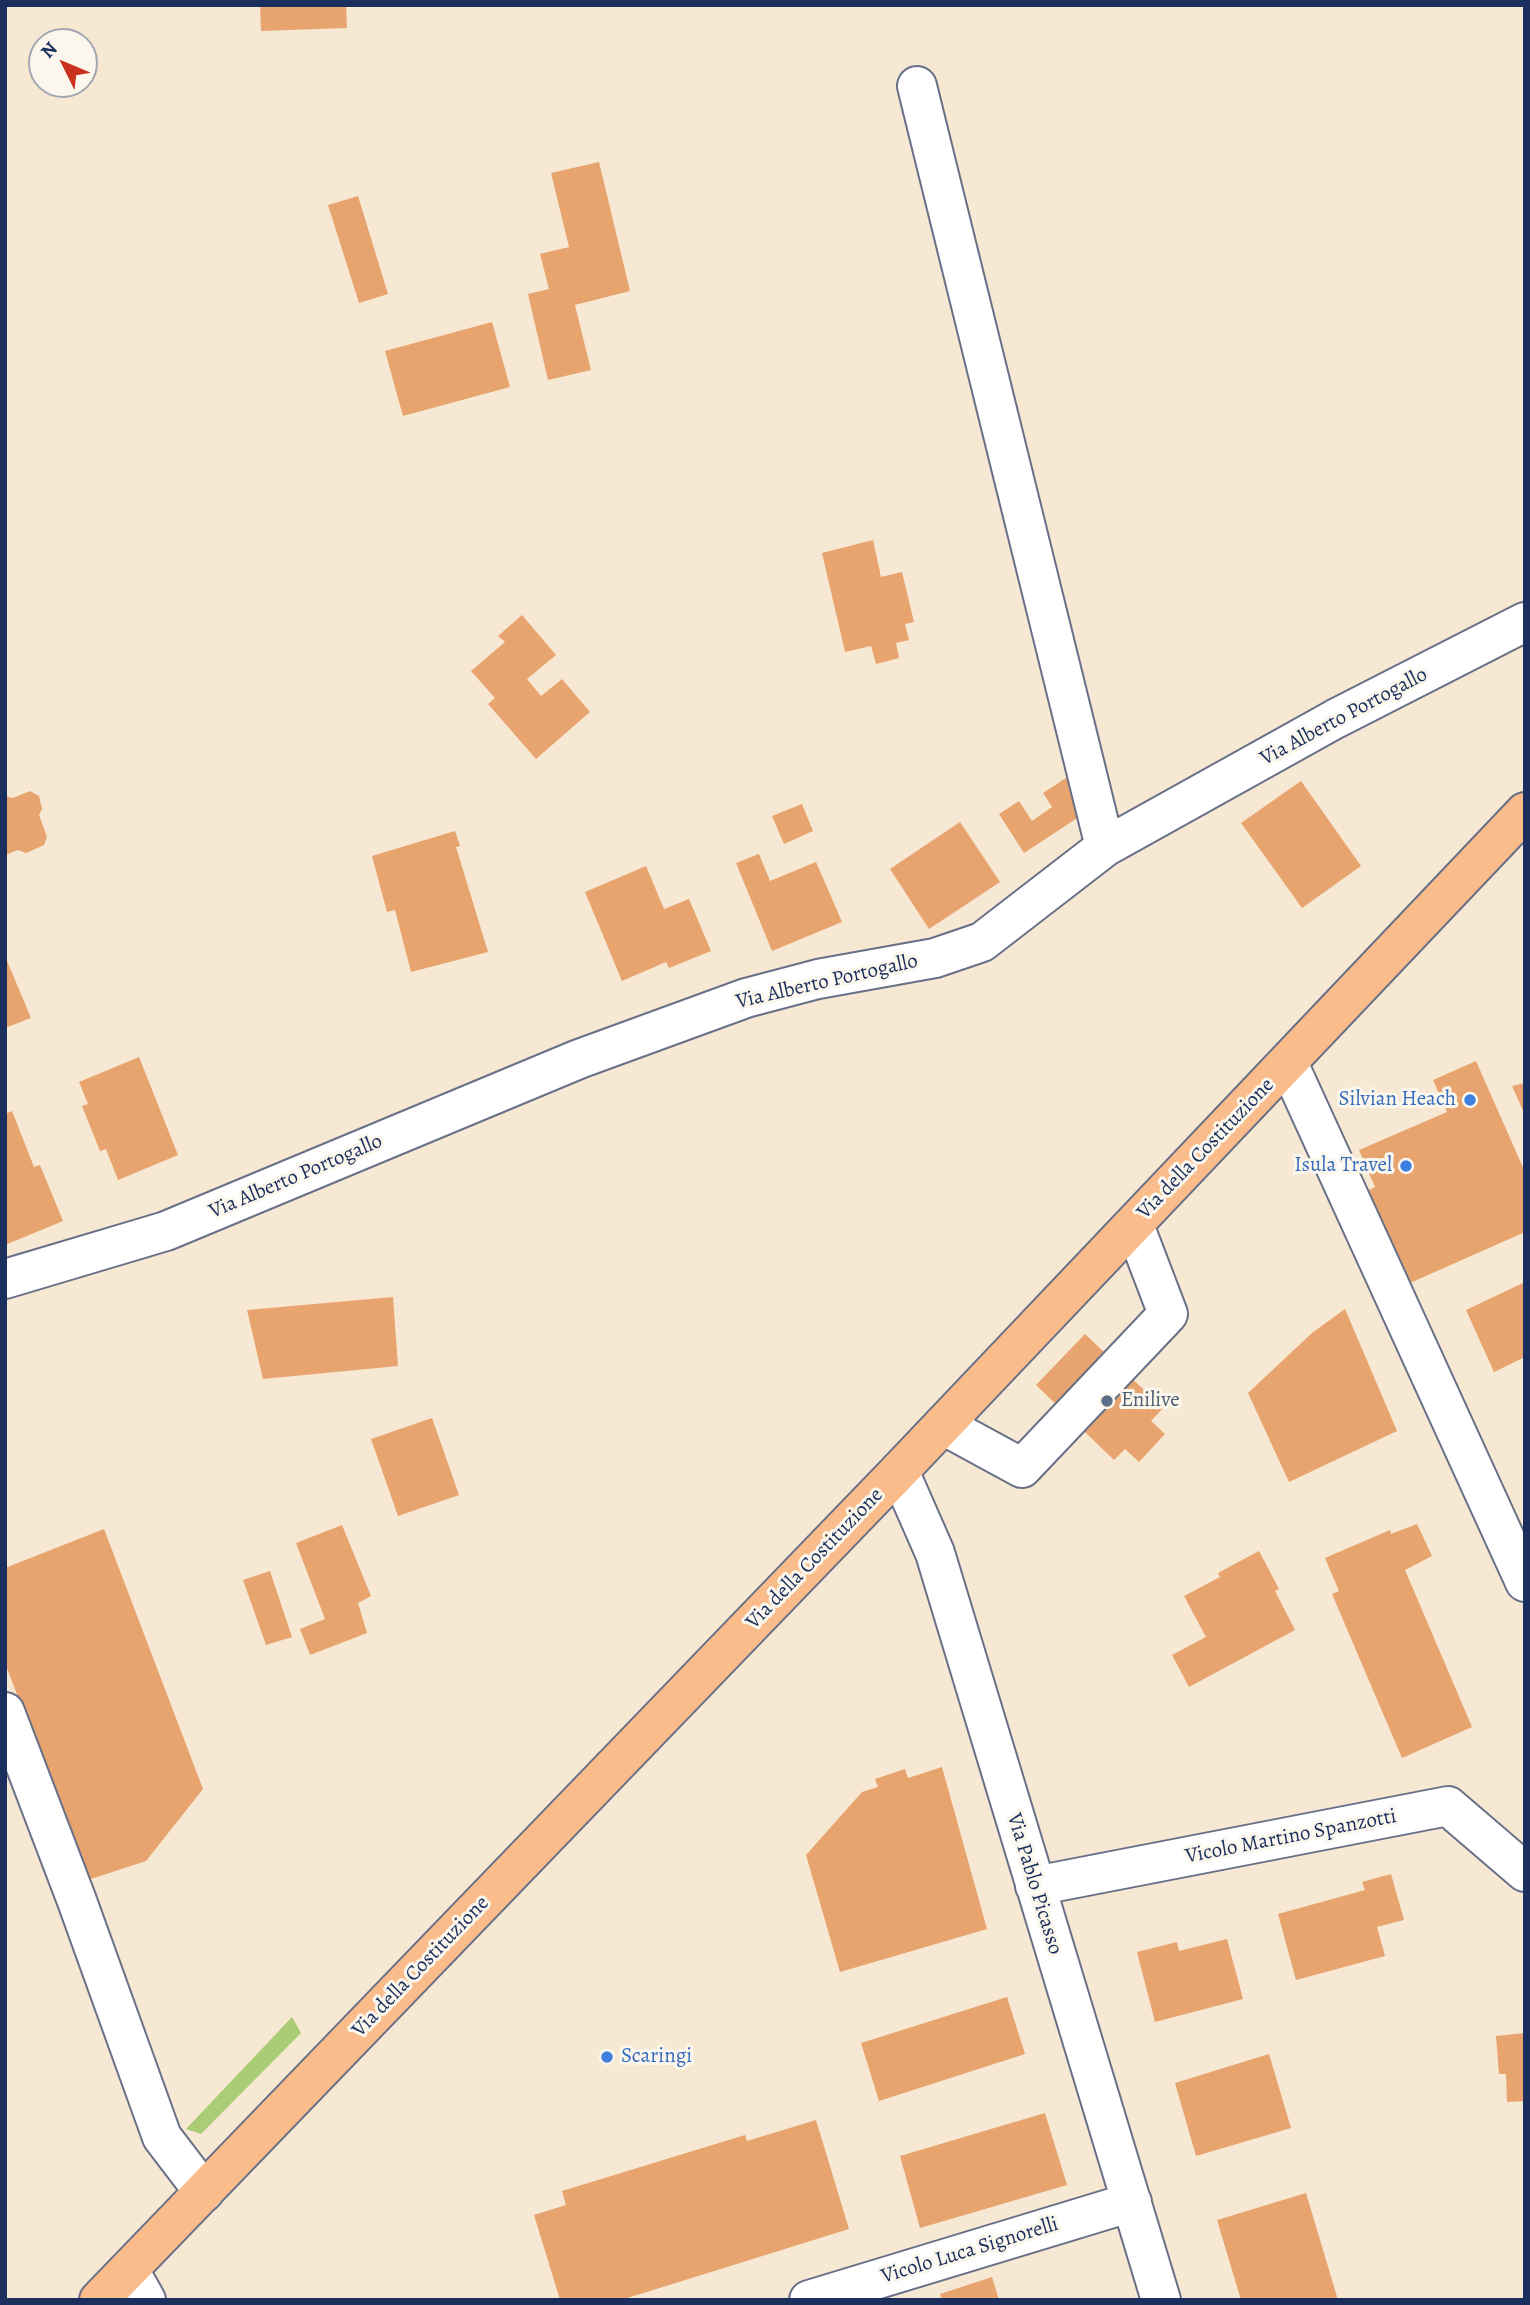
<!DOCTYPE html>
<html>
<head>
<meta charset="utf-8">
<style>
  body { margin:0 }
  #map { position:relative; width:1530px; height:2305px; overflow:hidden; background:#f6e8d2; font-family:Alegreya,serif }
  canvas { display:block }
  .frame { position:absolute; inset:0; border:7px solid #1b2f5e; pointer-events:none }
  .north { position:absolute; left:28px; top:28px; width:70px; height:70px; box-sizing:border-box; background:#fbf7ec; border:2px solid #a1a7b3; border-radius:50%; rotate:313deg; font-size:19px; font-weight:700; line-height:28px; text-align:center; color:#1b2f5e }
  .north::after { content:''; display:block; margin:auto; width:24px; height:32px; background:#c8321e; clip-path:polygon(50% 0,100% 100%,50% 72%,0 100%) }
</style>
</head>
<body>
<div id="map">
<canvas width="1530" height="2305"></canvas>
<div class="frame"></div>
<div class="north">N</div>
</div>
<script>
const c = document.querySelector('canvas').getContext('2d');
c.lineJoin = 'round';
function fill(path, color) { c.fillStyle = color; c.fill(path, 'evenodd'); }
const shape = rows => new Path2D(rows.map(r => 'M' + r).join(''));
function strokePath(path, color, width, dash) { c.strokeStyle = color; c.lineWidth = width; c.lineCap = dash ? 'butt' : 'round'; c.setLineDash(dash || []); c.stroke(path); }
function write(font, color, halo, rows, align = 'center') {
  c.font = font + ' Alegreya,serif'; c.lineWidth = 6; c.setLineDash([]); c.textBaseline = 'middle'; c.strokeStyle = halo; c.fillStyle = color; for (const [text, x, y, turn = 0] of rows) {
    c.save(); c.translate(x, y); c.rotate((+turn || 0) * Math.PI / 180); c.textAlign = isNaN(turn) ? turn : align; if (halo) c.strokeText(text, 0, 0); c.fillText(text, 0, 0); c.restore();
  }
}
fill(shape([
  [292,2017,301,2033,201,2134,186,2129]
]), '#aacc75');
fill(shape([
  [260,5,346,5,347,28,261,31],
  [599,162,630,291,575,305,591,370,548,380,528,294,549,289,540,254,569,247,551,173],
  [358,196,388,294,359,303,328,205],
  [492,322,510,387,403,416,385,351],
  [873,540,881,577,902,572,914,622,905,624,909,640,896,643,899,658,876,664,871,646,845,652,822,553],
  [522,615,556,655,527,679,541,696,562,679,590,712,536,759,488,704,495,698,471,671,505,642,498,636],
  [1066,778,1088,811,1024,853,999,814,1019,801,1032,821,1052,807,1043,793],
  [1301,781,1361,866,1302,908,1241,823],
  [30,791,39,796,42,809,39,815,47,837,44,845,26,853,18,850,5,855,5,796,13,798],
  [802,804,813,831,784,844,772,816],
  [960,822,1000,882,929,929,890,869],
  [455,831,460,846,456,847,488,952,411,972,395,910,387,912,372,856],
  [759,854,770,881,816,862,842,922,772,951,736,863],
  [646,866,664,909,689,899,711,951,669,968,666,962,622,981,585,892],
  [5,956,31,1018,5,1028],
  [139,1057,178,1155,118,1180,106,1149,100,1151,82,1106,88,1104,79,1082],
  [1476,1061,1525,1172,1525,1232,1401,1287,1361,1194,1375,1187,1359,1150,1447,1112,1433,1080],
  [1525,1083,1525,1115,1512,1086],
  [12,1111,34,1167,40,1165,63,1221,5,1245,5,1114],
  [1525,1282,1525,1357,1494,1372,1466,1310],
  [393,1297,398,1366,263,1379,247,1310],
  [1345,1309,1397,1431,1289,1482,1248,1393,1312,1333],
  [1085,1334,1163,1408,1151,1421,1165,1434,1139,1462,1125,1449,1114,1460,1036,1385],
  [432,1418,459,1495,398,1516,371,1439],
  [1417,1524,1432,1556,1405,1570,1472,1727,1402,1758,1332,1594,1339,1591,1325,1558,1390,1530,1391,1534],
  [342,1525,371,1596,358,1603,367,1633,310,1655,300,1629,325,1619,296,1543],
  [104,1529,203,1789,146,1861,88,1880,5,1663,5,1568],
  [1259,1551,1279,1589,1275,1591,1295,1630,1189,1687,1172,1655,1206,1637,1184,1596,1220,1577,1218,1573],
  [270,1571,292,1637,266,1645,243,1580],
  [942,1767,987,1929,840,1972,806,1855,862,1792,878,1787,875,1779,905,1769,908,1778],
  [1391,1874,1404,1920,1377,1927,1385,1956,1296,1980,1278,1914,1365,1890,1362,1882],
  [1227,1939,1243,1999,1155,2022,1137,1952,1177,1942,1179,1951],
  [1007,1997,1025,2054,879,2101,861,2043],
  [1525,2033,1525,2101,1507,2102,1506,2074,1499,2074,1496,2036],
  [1269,2054,1291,2128,1196,2156,1175,2083],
  [1045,2113,1067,2185,920,2228,900,2156],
  [816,2120,849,2229,621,2300,560,2300,534,2215,566,2205,562,2191,745,2135,747,2141],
  [1306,2193,1338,2300,1241,2300,1217,2220],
  [992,2277,999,2300,942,2300,940,2294]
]), '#e8a46e');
const minor = shape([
  [917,86,1105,847],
  [1288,1063,1525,1582],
  [5,1279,166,1231,579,1059,746,998,818,979,935,958,982,942,1105,847,1335,719,1525,622],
  [943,1425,1022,1468,1168,1314,1134,1225],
  [899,1471,935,1553,1161,2300],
  [5,1712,77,1901,162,2137,204,2192],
  [1035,1886,1448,1806,1525,1872],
  [129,2270,146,2300],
  [809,2300,1132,2202]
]);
const major = shape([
  [99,2300,899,1471,1525,812]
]);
strokePath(minor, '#687087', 42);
strokePath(major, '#687087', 42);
strokePath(minor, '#fff', 38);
strokePath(major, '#f9bc8a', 38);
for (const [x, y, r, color] of [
  [1470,1100,7,"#3f7fe0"],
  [1406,1166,7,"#3f7fe0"],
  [1107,1401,7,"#5c6f8a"],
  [607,2057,7,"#3f7fe0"]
]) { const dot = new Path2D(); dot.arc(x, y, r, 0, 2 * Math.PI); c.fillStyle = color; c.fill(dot); strokePath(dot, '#fbf7ec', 2.5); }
write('21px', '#1b2f5e', '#fbf7ec', [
  ["Via Alberto Portogallo",1344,717,-28],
  ["Via Alberto Portogallo",827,982,-13],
  ["Via della Costituzione",1206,1149,-46],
  ["Via Alberto Portogallo",296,1177,-23],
  ["Via della Costituzione",815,1559,-46],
  ["Vicolo Martino Spanzotti",1291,1837,-11],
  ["Via Pablo Picasso",1034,1884,73],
  ["Via della Costituzione",421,1967,-46],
  ["Vicolo Luca Signorelli",970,2251,-17]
]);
write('21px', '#366cbe', '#fbf7ec', [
  ["Silvian Heach",1456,1100],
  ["Isula Travel",1392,1166],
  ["Scaringi",621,2057,"left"]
], 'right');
write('21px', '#4e5e75', '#fbf7ec', [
  ["Enilive",1121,1401]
], 'left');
</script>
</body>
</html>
